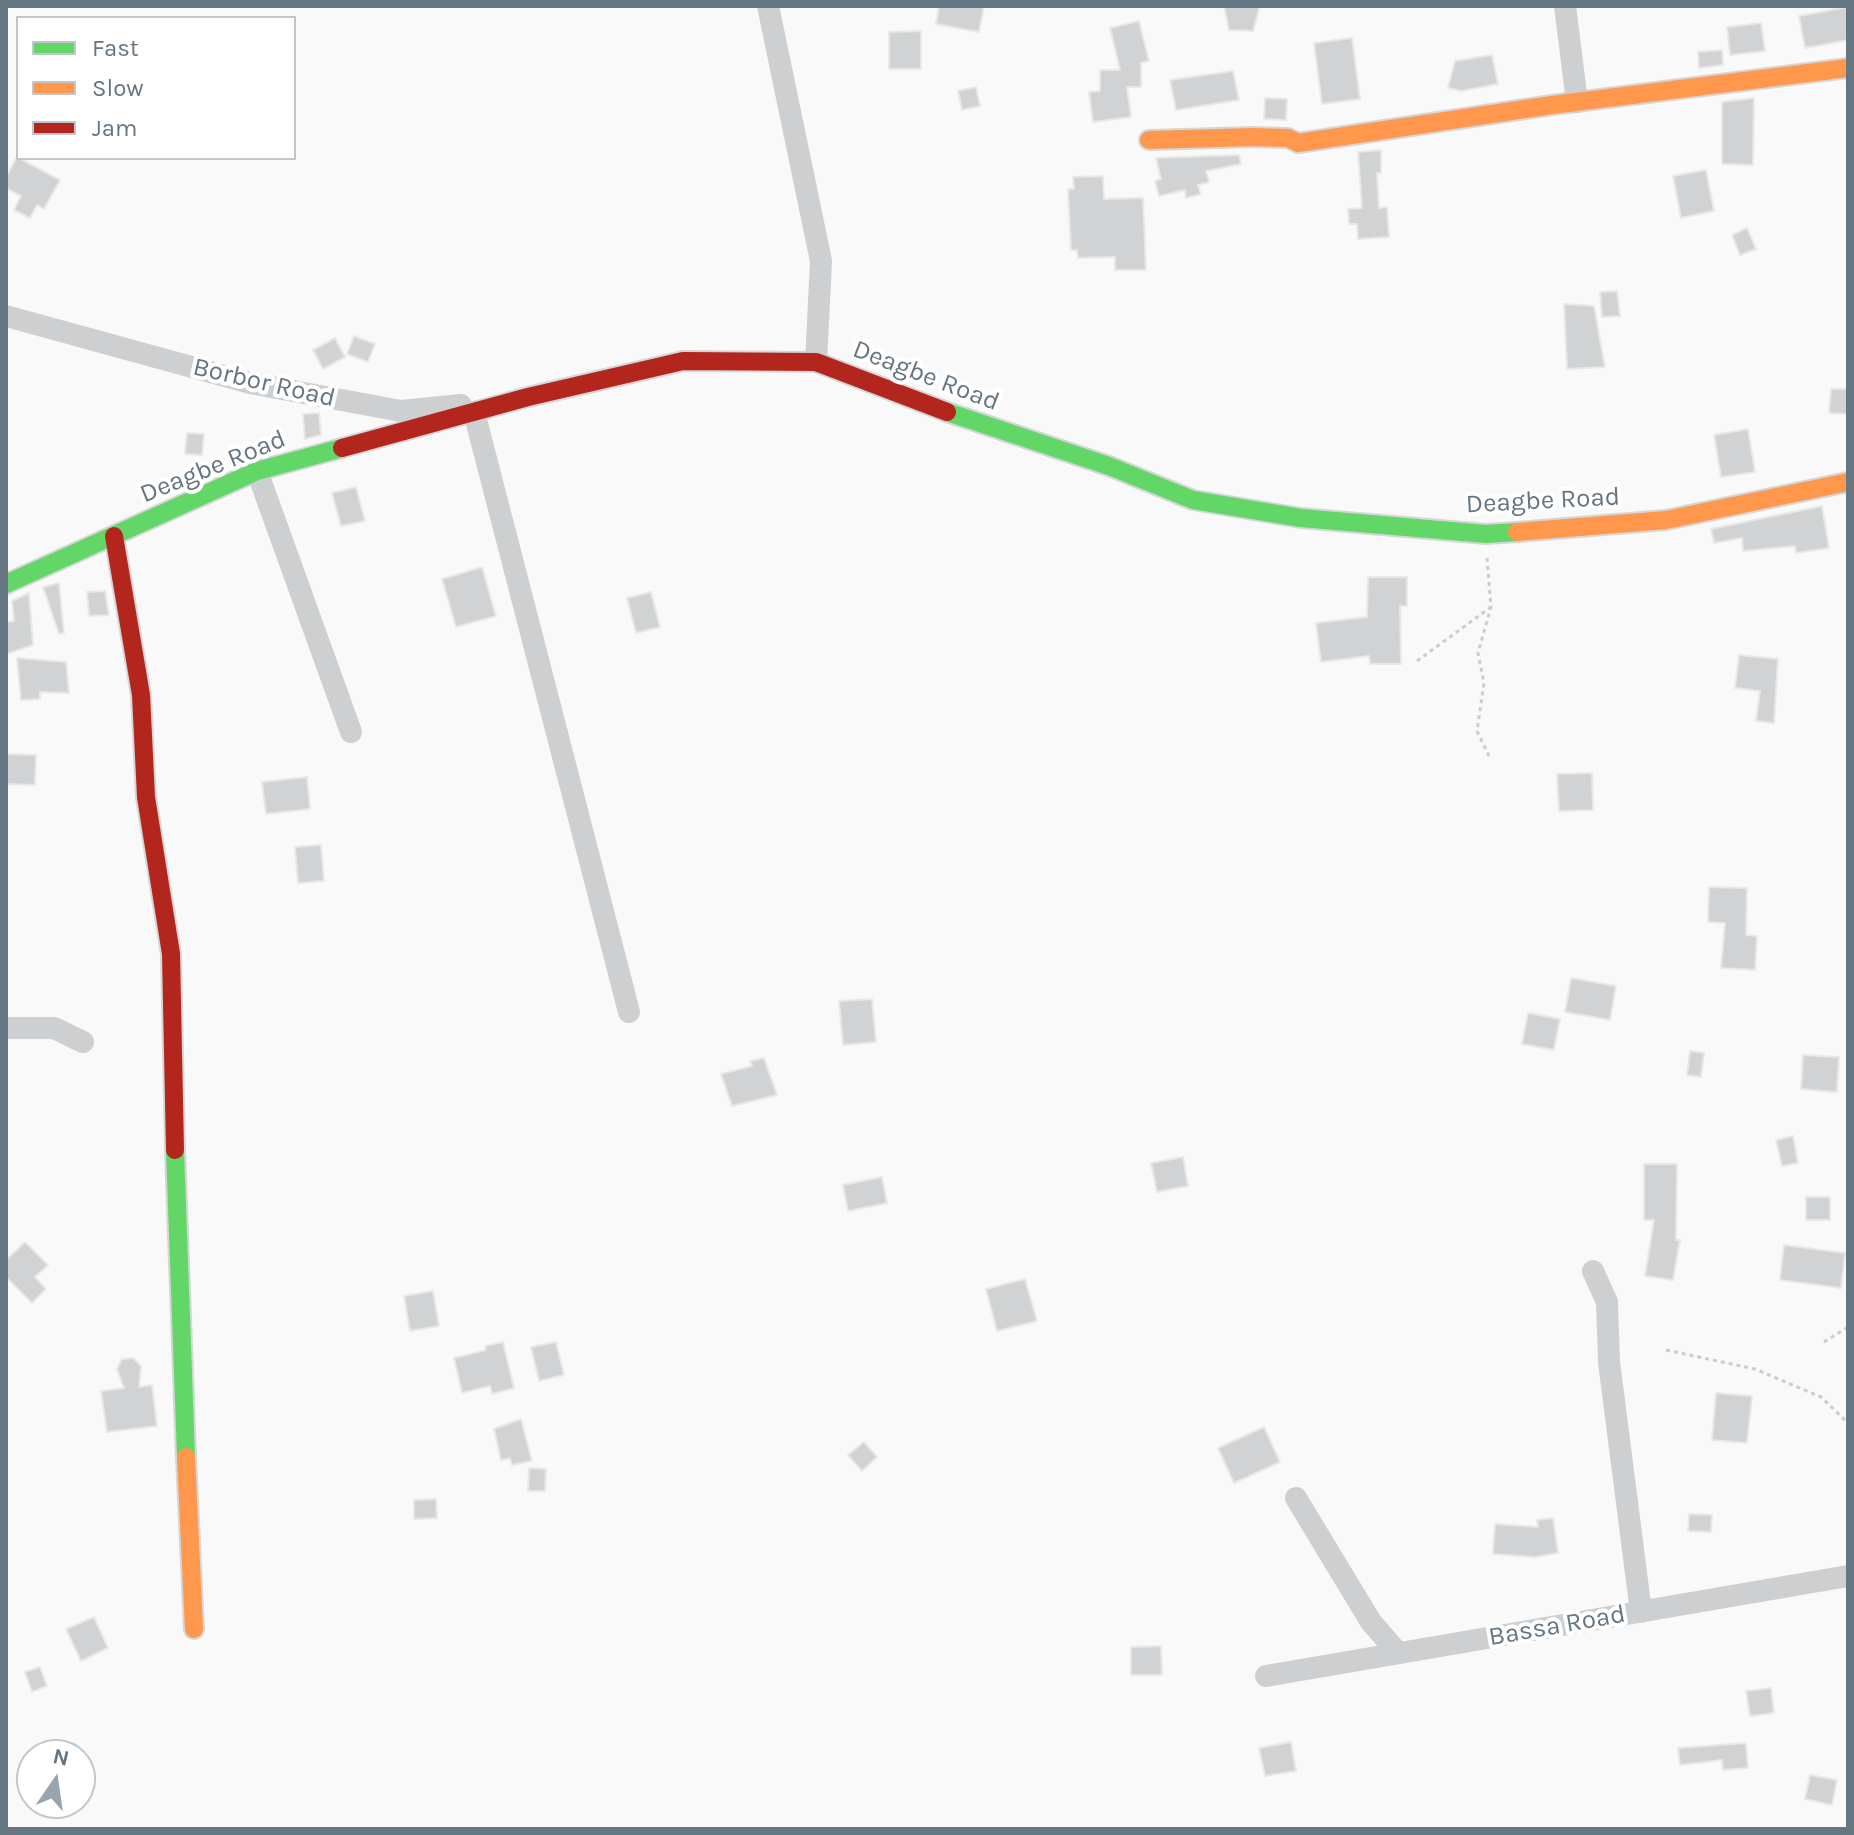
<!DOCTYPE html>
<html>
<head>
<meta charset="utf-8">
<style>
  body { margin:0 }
  #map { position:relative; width:1854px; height:1835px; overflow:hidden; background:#f9f9f9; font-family:Karla,sans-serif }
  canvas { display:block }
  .frame { position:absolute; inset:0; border:8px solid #657683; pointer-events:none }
  .legend { position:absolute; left:16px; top:16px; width:280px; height:144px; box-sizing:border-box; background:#fff; border:2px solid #c1c8cd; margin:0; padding:10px 14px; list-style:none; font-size:24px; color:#657683 }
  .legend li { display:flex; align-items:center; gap:16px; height:40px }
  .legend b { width:40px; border:2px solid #c1c8cd }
  .north { position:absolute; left:16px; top:1739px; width:80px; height:80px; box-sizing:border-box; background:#fff; border:2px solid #c1c8cd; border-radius:50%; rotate:13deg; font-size:22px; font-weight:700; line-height:32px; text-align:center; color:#657683 }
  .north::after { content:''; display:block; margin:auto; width:28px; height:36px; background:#99a4ac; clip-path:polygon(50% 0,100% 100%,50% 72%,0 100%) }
</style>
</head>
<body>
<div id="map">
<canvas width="1854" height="1835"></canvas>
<div class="frame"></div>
<ul class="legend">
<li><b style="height:10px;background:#63d668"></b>Fast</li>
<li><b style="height:10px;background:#ff974d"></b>Slow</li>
<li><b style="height:10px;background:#b3261e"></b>Jam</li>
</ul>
<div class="north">N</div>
</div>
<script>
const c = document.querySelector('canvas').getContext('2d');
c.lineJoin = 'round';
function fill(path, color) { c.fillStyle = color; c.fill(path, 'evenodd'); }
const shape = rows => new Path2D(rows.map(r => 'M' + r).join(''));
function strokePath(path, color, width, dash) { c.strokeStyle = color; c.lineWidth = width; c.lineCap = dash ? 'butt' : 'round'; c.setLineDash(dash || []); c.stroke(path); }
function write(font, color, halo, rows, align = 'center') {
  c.font = font + ' Karla,sans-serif'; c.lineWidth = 8; c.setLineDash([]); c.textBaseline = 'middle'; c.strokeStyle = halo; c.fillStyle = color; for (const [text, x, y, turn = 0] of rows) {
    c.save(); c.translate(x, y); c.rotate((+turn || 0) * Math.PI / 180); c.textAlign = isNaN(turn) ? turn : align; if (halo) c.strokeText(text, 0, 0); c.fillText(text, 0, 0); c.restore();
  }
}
const building = shape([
  [939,6,984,6,979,32,936,24,939,6],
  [1224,6,1260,6,1253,31,1229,30,1224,6],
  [1848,7,1848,40,1805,48,1799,16,1848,7],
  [1139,21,1149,61,1141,63,1141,87,1127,87,1131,117,1093,122,1089,92,1100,91,1100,70,1120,70,1110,28,1139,21],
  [1761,23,1765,51,1730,55,1727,27,1761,23],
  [921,31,921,69,889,69,889,32,921,31],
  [1352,38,1360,99,1322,104,1314,43,1352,38],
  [1722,50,1723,65,1699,68,1698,52,1722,50],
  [1492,55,1498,84,1461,91,1448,88,1455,61,1492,55],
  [1233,71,1239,100,1176,110,1170,80,1233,71],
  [976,87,980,106,962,110,958,91,976,87],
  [1265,98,1287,99,1286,120,1264,119,1265,98],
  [1754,98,1753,165,1722,164,1722,102,1754,98],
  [1381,150,1381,173,1377,173,1379,208,1387,207,1389,237,1358,239,1357,224,1349,224,1348,209,1362,208,1358,152,1381,150],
  [1239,155,1241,164,1206,171,1209,182,1198,185,1201,194,1186,198,1185,190,1159,196,1155,181,1161,179,1156,158,1239,155],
  [17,157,60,180,44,209,37,205,30,218,14,210,21,196,6,188,6,177,17,157],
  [1706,170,1714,211,1681,218,1673,176,1706,170],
  [1103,176,1104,199,1143,198,1146,270,1115,270,1115,257,1078,258,1077,250,1071,250,1068,189,1074,189,1073,177,1103,176],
  [1747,228,1756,249,1740,255,1732,235,1747,228],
  [1617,291,1620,316,1602,317,1600,292,1617,291],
  [1564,304,1594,306,1605,367,1567,369,1564,304],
  [354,336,375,344,368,362,347,354,354,336],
  [335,338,345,357,323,369,313,350,335,338],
  [1831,389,1848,389,1848,414,1829,413,1831,389],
  [319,413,321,435,305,439,303,414,319,413],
  [1748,429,1755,472,1721,477,1714,435,1748,429],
  [187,433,204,434,202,455,185,454,187,433],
  [356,487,365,521,341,526,332,493,356,487],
  [1822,506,1829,548,1796,553,1795,546,1743,551,1742,538,1714,543,1711,529,1822,506],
  [482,567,496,616,456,627,442,579,482,567],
  [1368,577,1407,577,1407,606,1400,606,1401,664,1370,664,1369,656,1321,662,1316,623,1367,617,1368,577],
  [59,583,64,633,59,634,43,587,59,583],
  [105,591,109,615,89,616,87,592,105,591],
  [651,592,660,627,636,633,627,598,651,592],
  [29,593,33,645,6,654,6,622,14,621,12,601,29,593],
  [1739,655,1778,659,1774,723,1756,721,1760,691,1735,688,1739,655],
  [17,658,66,662,69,693,40,692,40,699,21,700,17,658],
  [6,754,36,755,35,785,6,784,6,754],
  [1592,773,1593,810,1559,811,1557,774,1592,773],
  [307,777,310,809,266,814,262,782,307,777],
  [321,845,324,881,298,883,295,847,321,845],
  [1709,887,1747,888,1746,935,1757,936,1755,970,1721,968,1725,923,1708,922,1709,887],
  [1571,978,1616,986,1610,1020,1565,1012,1571,978],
  [872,999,876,1042,843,1045,839,1001,872,999],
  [1528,1013,1560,1019,1554,1050,1522,1044,1528,1013],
  [1690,1051,1704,1053,1701,1077,1687,1075,1690,1051],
  [1803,1055,1839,1057,1837,1092,1801,1089,1803,1055],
  [764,1058,777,1095,732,1106,721,1074,752,1066,750,1061,764,1058],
  [1793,1136,1798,1163,1782,1166,1776,1140,1793,1136],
  [1183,1157,1188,1186,1157,1192,1151,1163,1183,1157],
  [1644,1164,1677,1164,1676,1240,1680,1240,1673,1280,1645,1276,1654,1220,1644,1220,1644,1164],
  [882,1177,887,1203,848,1211,843,1185,882,1177],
  [1806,1197,1830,1197,1830,1220,1806,1220,1806,1197],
  [25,1242,48,1265,35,1277,46,1289,32,1303,6,1277,6,1260,25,1242],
  [1784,1245,1845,1253,1841,1288,1780,1280,1784,1245],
  [1025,1279,1037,1321,997,1331,986,1289,1025,1279],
  [433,1291,439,1326,410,1331,404,1296,433,1291],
  [503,1342,514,1388,492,1394,490,1386,462,1393,454,1358,486,1350,485,1346,503,1342],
  [556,1342,564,1375,539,1381,531,1347,556,1342],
  [133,1358,141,1366,139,1387,152,1385,157,1426,107,1432,101,1391,124,1388,117,1369,122,1359,133,1358],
  [1716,1393,1752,1396,1747,1443,1712,1440,1716,1393],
  [521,1419,532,1461,512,1465,510,1458,501,1460,494,1429,521,1419],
  [1264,1427,1280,1462,1234,1483,1218,1448,1264,1427],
  [864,1442,877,1457,862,1471,848,1455,864,1442],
  [529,1468,546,1469,545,1491,528,1491,529,1468],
  [436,1499,437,1518,414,1519,414,1500,436,1499],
  [1689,1514,1712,1515,1711,1532,1688,1531,1689,1514],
  [1553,1518,1558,1553,1535,1557,1493,1554,1495,1524,1538,1527,1537,1520,1553,1518],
  [94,1617,108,1648,81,1661,66,1629,94,1617],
  [1161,1646,1162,1675,1131,1675,1131,1647,1161,1646],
  [40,1667,47,1686,32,1692,25,1672,40,1667],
  [1771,1688,1774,1713,1750,1716,1746,1691,1771,1688],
  [1291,1742,1296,1771,1265,1776,1259,1748,1291,1742],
  [1746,1743,1748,1768,1723,1770,1722,1760,1680,1765,1678,1748,1746,1743],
  [1810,1775,1837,1780,1832,1805,1805,1799,1810,1775]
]);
fill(building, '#d0d2d3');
strokePath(building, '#e8e8e8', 2);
const fast = shape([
  [947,412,1109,466,1193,500,1301,518,1486,534,1517,532],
  [6,584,257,471,342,448],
  [175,1150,186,1457]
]);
const slow = shape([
  [1149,140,1252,137,1288,138,1298,143,1552,105,1848,68],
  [1517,532,1666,520,1848,482],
  [186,1457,194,1629]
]);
const jam = shape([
  [342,448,528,397,683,361,816,362,947,412],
  [114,536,141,695,146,797,171,954,175,1150]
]);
strokePath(fast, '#d5d6d7', 22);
strokePath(slow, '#d5d6d7', 22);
strokePath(jam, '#d5d6d7', 22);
strokePath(shape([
  [1487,558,1491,607,1478,653,1484,683,1477,731,1489,756],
  [1417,661,1491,607],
  [1824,1342,1848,1327],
  [1666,1350,1755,1369,1821,1397,1848,1423]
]), '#cbcccd', 3, [4, 4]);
strokePath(shape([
  [768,6,821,261,816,362],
  [1565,6,1577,102],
  [6,316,250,383,401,411,461,405],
  [474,412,629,1012],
  [257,471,351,732],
  [6,1028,54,1028,83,1042],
  [1593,1271,1607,1302,1609,1362,1641,1612],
  [1296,1498,1371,1622,1398,1653],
  [1266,1676,1848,1576]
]), '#cecfd0', 22);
strokePath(fast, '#63d668', 18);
strokePath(slow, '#ff974d', 18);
strokePath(jam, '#b3261e', 18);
write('26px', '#657683', '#fff', [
  ["Deagbe Road",926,376,21],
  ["Borbor Road",264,383,13],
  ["Deagbe Road",213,467,-22],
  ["Deagbe Road",1543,501,-3],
  ["Bassa Road",1557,1626,-10]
]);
</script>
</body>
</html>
